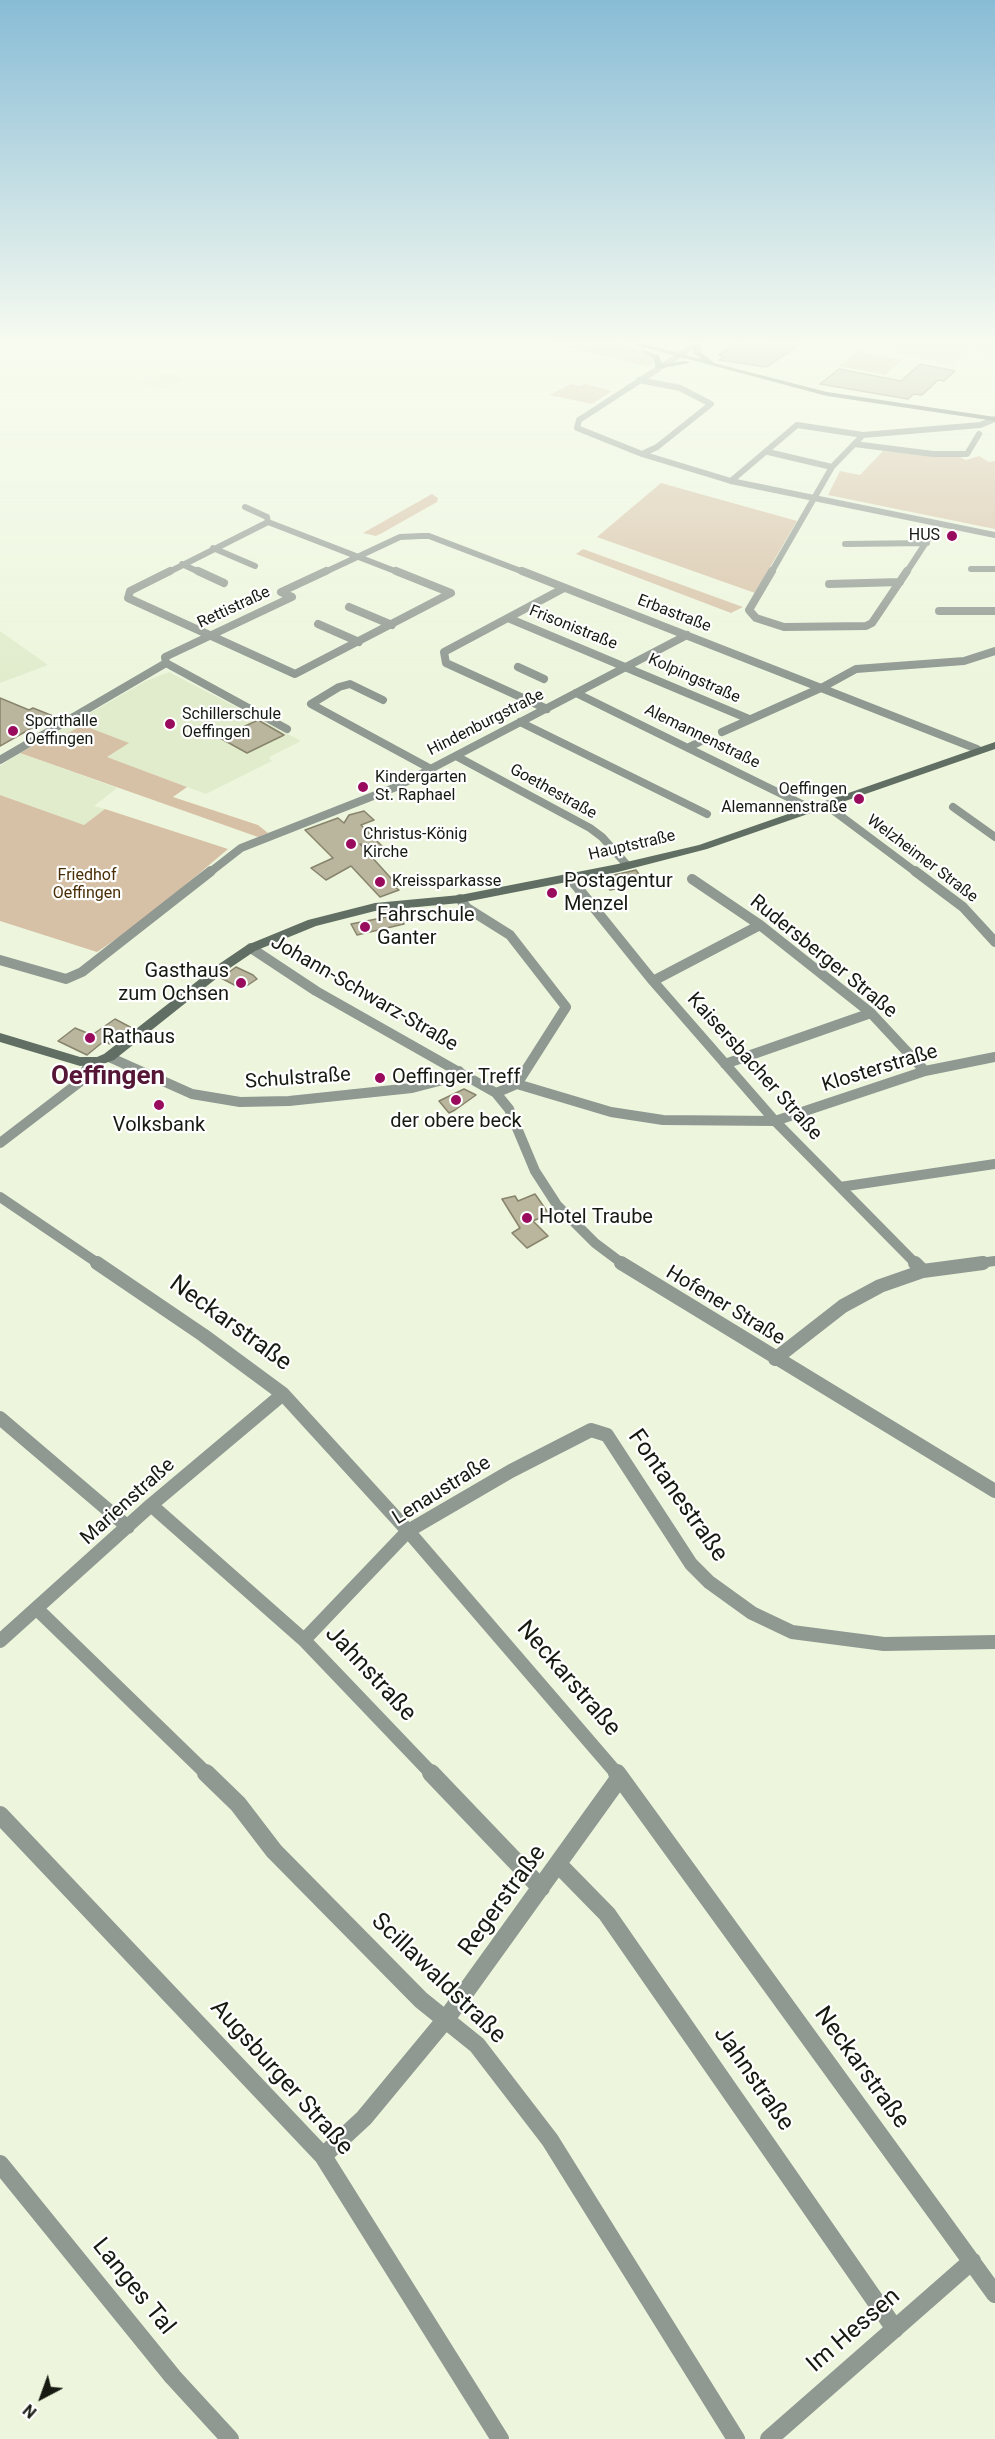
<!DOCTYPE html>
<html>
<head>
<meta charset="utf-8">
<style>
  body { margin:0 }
  #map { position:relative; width:995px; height:2439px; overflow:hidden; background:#edf6dd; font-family:Roboto,sans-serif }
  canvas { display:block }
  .north { position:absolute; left:12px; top:2367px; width:60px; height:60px; -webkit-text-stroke:4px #fff; paint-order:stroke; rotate:221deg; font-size:16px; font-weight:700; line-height:24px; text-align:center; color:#161a11 }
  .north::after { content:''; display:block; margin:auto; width:21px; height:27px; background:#161a11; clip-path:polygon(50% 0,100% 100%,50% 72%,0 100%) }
</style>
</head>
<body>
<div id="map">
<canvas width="995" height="2439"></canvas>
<div class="north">N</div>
</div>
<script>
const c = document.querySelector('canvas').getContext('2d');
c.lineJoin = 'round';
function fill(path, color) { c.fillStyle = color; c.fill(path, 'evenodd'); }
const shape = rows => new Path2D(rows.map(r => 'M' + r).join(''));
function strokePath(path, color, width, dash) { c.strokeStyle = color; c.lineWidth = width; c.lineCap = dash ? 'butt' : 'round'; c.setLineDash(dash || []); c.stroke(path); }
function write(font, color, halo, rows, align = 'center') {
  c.font = font + ' Roboto,sans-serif'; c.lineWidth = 4.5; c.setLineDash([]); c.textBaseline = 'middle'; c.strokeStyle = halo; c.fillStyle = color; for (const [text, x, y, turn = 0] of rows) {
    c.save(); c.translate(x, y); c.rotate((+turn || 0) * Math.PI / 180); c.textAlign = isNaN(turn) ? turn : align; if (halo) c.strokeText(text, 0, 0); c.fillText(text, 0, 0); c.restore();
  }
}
fill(shape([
  [846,341,995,341,995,355,970,351,951,365],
  [167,373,186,379,157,390,138,383],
  [0,631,48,665,0,683],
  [169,672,301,741,271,756,269,758,272,761,206,794,50,736,146,681],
  [20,753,117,788,94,806,105,809,84,825,0,795,0,766]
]), '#e0eccc');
fill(shape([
  [545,341,612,341,645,353,653,359,653,363,649,367],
  [857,352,903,360,885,375,839,366],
  [571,384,579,386,585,384,612,391,592,404,549,395],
  [883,451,960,457,966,460,979,456,989,462,995,461,995,529,828,495,840,471,860,475],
  [661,483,797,521,755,593,597,537],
  [432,494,438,498,437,502,382,533,376,536,363,533],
  [583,549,743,607,731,613,576,554],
  [82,725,129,743,107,757,187,787,173,797,258,825,268,833,258,837,20,753,50,736,86,749,60,738],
  [0,795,84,825,105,809,228,849,143,921,97,952,0,921]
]), '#d7c1a6');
const building = shape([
  [772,341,801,344,766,367,719,360,725,357,718,355,735,343,764,347,772,341],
  [920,364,955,371,944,381,938,380,922,395,914,394,908,399,820,384,839,369,901,381,920,364],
  [0,698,29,710,33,708,53,716,0,746,0,698],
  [258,720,284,735,247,753,220,738,258,720],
  [364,811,374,820,361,825,385,849,360,844,398,886,395,887,399,890,380,897,351,866,326,880,311,868,333,858,305,830,338,818,344,823,349,815,364,811],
  [636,870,645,883,610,890,601,878,636,870],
  [402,914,404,924,357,935,351,924,402,914],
  [236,967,253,975,257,979,242,989,221,978,236,967],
  [115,1019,132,1028,110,1044,104,1041,87,1055,58,1041,75,1028,92,1035,115,1019],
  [464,1089,476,1095,455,1110,449,1113,439,1101,464,1089],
  [535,1194,549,1214,533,1221,548,1236,527,1248,512,1233,520,1228,502,1199,515,1196,518,1201,535,1194]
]);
fill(building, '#bab69d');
strokePath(building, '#88846c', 1.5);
strokePath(shape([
  [701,341,579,420,577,428,642,454,731,481,995,535],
  [639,380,680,388,711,404,657,447,642,454],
  [854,444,933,454,967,454,979,434],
  [768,452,832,467],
  [731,481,797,425,863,435],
  [245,507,267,517,268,522],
  [845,544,927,543],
  [213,548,255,566],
  [182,564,201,573],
  [971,569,995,569],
  [167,573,268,522,400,573],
  [323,573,400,537,421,536,429,536,526,573],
  [771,573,832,467,863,435,980,425,995,419],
  [906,573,938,524]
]), '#8f9891', 6);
strokePath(shape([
  [170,571,130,591,128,598,295,674,451,593,396,571],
  [198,571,224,583],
  [522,571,977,749],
  [772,571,749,610,756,618,784,627,866,626,872,623,907,571],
  [829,584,900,582],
  [349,607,392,625],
  [939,611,995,611],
  [508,618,749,719],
  [318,624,359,642],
  [166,663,287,729],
  [518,667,544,679],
  [576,693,814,810],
  [383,700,350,684,339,687,311,704,431,769],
  [547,709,446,663,444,652,564,588],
  [520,722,707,814],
  [722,732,823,687,856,669,964,661,995,651],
  [689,747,708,738],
  [456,756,590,828,602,837,627,865],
  [0,760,166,663,165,657,292,597,281,592,326,571],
  [826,805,917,873],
  [953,807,995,837],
  [209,873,241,848,396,787,687,635]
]), '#8f9891', 8);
strokePath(shape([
  [915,871,963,907,995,942],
  [570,878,653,981,775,1121,916,1264],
  [692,879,760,925,871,1013,925,1071],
  [460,899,467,908,510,935,566,1007,517,1084],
  [251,948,316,991,496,1093,509,1109,535,1171,557,1205,595,1243,623,1264],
  [0,960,66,979,82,972,211,871],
  [653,981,760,925],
  [109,1057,192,1094,240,1102,289,1101,412,1088,443,1080,459,1071],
  [725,1064,871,1013],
  [496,1093,517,1084,611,1112,663,1120,775,1121,925,1071,995,1057],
  [0,1143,81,1081,89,1063],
  [840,1187,995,1164],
  [0,1197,99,1264],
  [972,1264,995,1261]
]), '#8f9891', 10);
strokePath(shape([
  [97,1263,203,1335,283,1394,408,1531,618,1775],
  [621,1263,995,1491],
  [915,1263,923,1271],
  [775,1359,843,1306,880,1286,923,1271,983,1263],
  [0,1418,128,1527],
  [151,1505,304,1640,433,1775],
  [38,1610,208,1775],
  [304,1640,408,1531,511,1471,591,1430,607,1435,691,1564,709,1582,752,1613,792,1632,884,1644,995,1642],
  [0,1641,151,1505,283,1394]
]), '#8f9891', 14);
strokePath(shape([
  [206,1773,238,1804,274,1851,421,2000,477,2045,550,2140,736,2439],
  [431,1773,541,1888],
  [617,1773,995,2294],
  [0,1815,323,2156,500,2439],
  [559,1865,607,1914,895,2329],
  [323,2156,364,2118,446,2019,620,1777],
  [0,2164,173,2377,230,2439],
  [769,2439,972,2261]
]), '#8f9891', 18);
fill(shape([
  [620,341,633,341,701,359,693,353,694,344,697,342,700,344,701,352,714,363,827,392,995,417,995,421,827,396,620,341],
  [643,350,659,355,662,364,686,361,690,363,656,369,653,358,643,352,643,350],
  [995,742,995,749,707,849,618,872,460,903,375,911,316,926,255,951,227,970,114,1060,103,1064,80,1066,0,1042,0,1033,80,1057,97,1057,104,1054,219,964,247,945,308,920,375,903,460,895,618,864,699,845,995,742]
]), '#616e63');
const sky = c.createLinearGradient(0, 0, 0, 683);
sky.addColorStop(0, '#88bcd6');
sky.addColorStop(0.5, '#f7fbf0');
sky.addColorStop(1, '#f7fbf000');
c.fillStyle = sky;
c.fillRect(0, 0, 995, 683);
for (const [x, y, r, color] of [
  [952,536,6,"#990b5d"],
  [170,724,6,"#990b5d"],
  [13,731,6,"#990b5d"],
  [363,787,6,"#990b5d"],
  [859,799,6,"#990b5d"],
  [351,844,6,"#990b5d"],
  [380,882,6,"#990b5d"],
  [552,893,6,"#990b5d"],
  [365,927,6,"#990b5d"],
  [241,983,6,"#990b5d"],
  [90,1038,6,"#990b5d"],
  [380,1078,6,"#990b5d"],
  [456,1100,6,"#990b5d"],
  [159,1105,6,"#990b5d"],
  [527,1218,6,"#990b5d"]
]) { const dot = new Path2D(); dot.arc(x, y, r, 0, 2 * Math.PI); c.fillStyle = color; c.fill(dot); strokePath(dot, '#fff', 2); }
write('16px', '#161a11', '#fff', [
  ["HUS",940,536,"right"],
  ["Schillerschule",182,715],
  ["Oeffingen",182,733],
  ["Sporthalle",25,722],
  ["Oeffingen",25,740],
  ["Kindergarten",375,778],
  ["St. Raphael",375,796],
  ["Oeffingen",847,790,"right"],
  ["Alemannenstraße",847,808,"right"],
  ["Christus-König",363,835],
  ["Kirche",363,853],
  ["Kreissparkasse",392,882]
], 'left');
write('16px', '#161a11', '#fff', [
  ["Rettistraße",234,608,-25],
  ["Erbastraße",674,614,21],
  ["Frisonistraße",573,628,22],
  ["Kolpingstraße",694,679,24],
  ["Hindenburgstraße",486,723,-27],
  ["Alemannenstraße",702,737,26],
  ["Goethestraße",553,792,29],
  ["Hauptstraße",632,846,-13],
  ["Welzheimer Straße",922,859,37]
]);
write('16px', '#492e05', '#fff', [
  ["Friedhof",87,876],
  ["Oeffingen",87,894]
]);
write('20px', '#161a11', '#fff', [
  ["Postagentur",564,882],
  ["Menzel",564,905],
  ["Fahrschule",377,916],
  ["Ganter",377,939],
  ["Gasthaus",229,972,"right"],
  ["zum Ochsen",229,995,"right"],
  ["Rathaus",102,1038],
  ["Oeffinger Treff",392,1078],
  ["der obere beck",456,1122,"center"],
  ["Volksbank",159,1126,"center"],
  ["Hotel Traube",539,1218]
], 'left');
write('20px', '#161a11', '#fff', [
  ["Rudersberger Straße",823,957,39],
  ["Johann-Schwarz-Straße",364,994,30],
  ["Kaisersbacher Straße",754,1067,48],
  ["Klosterstraße",880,1069,-17],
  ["Schulstraße",298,1079,-4],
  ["Hofener Straße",725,1306,31],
  ["Lenaustraße",442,1491,-32],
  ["Marienstraße",128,1502,-42]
]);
write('24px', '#161a11', '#fff', [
  ["Neckarstraße",230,1324,36],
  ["Fontanestraße",677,1496,55],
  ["Jahnstraße",370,1674,47],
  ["Neckarstraße",568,1679,49],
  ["Regerstraße",503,1901,-54],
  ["Scillawaldstraße",438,1979,44],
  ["Neckarstraße",861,2068,54],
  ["Augsburger Straße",281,2078,48],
  ["Jahnstraße",753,2079,55],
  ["Langes Tal",133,2287,51],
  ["Im Hessen",854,2331,-41]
]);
write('bold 26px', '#561636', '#fff', [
  ["Oeffingen",108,1077]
]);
</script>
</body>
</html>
